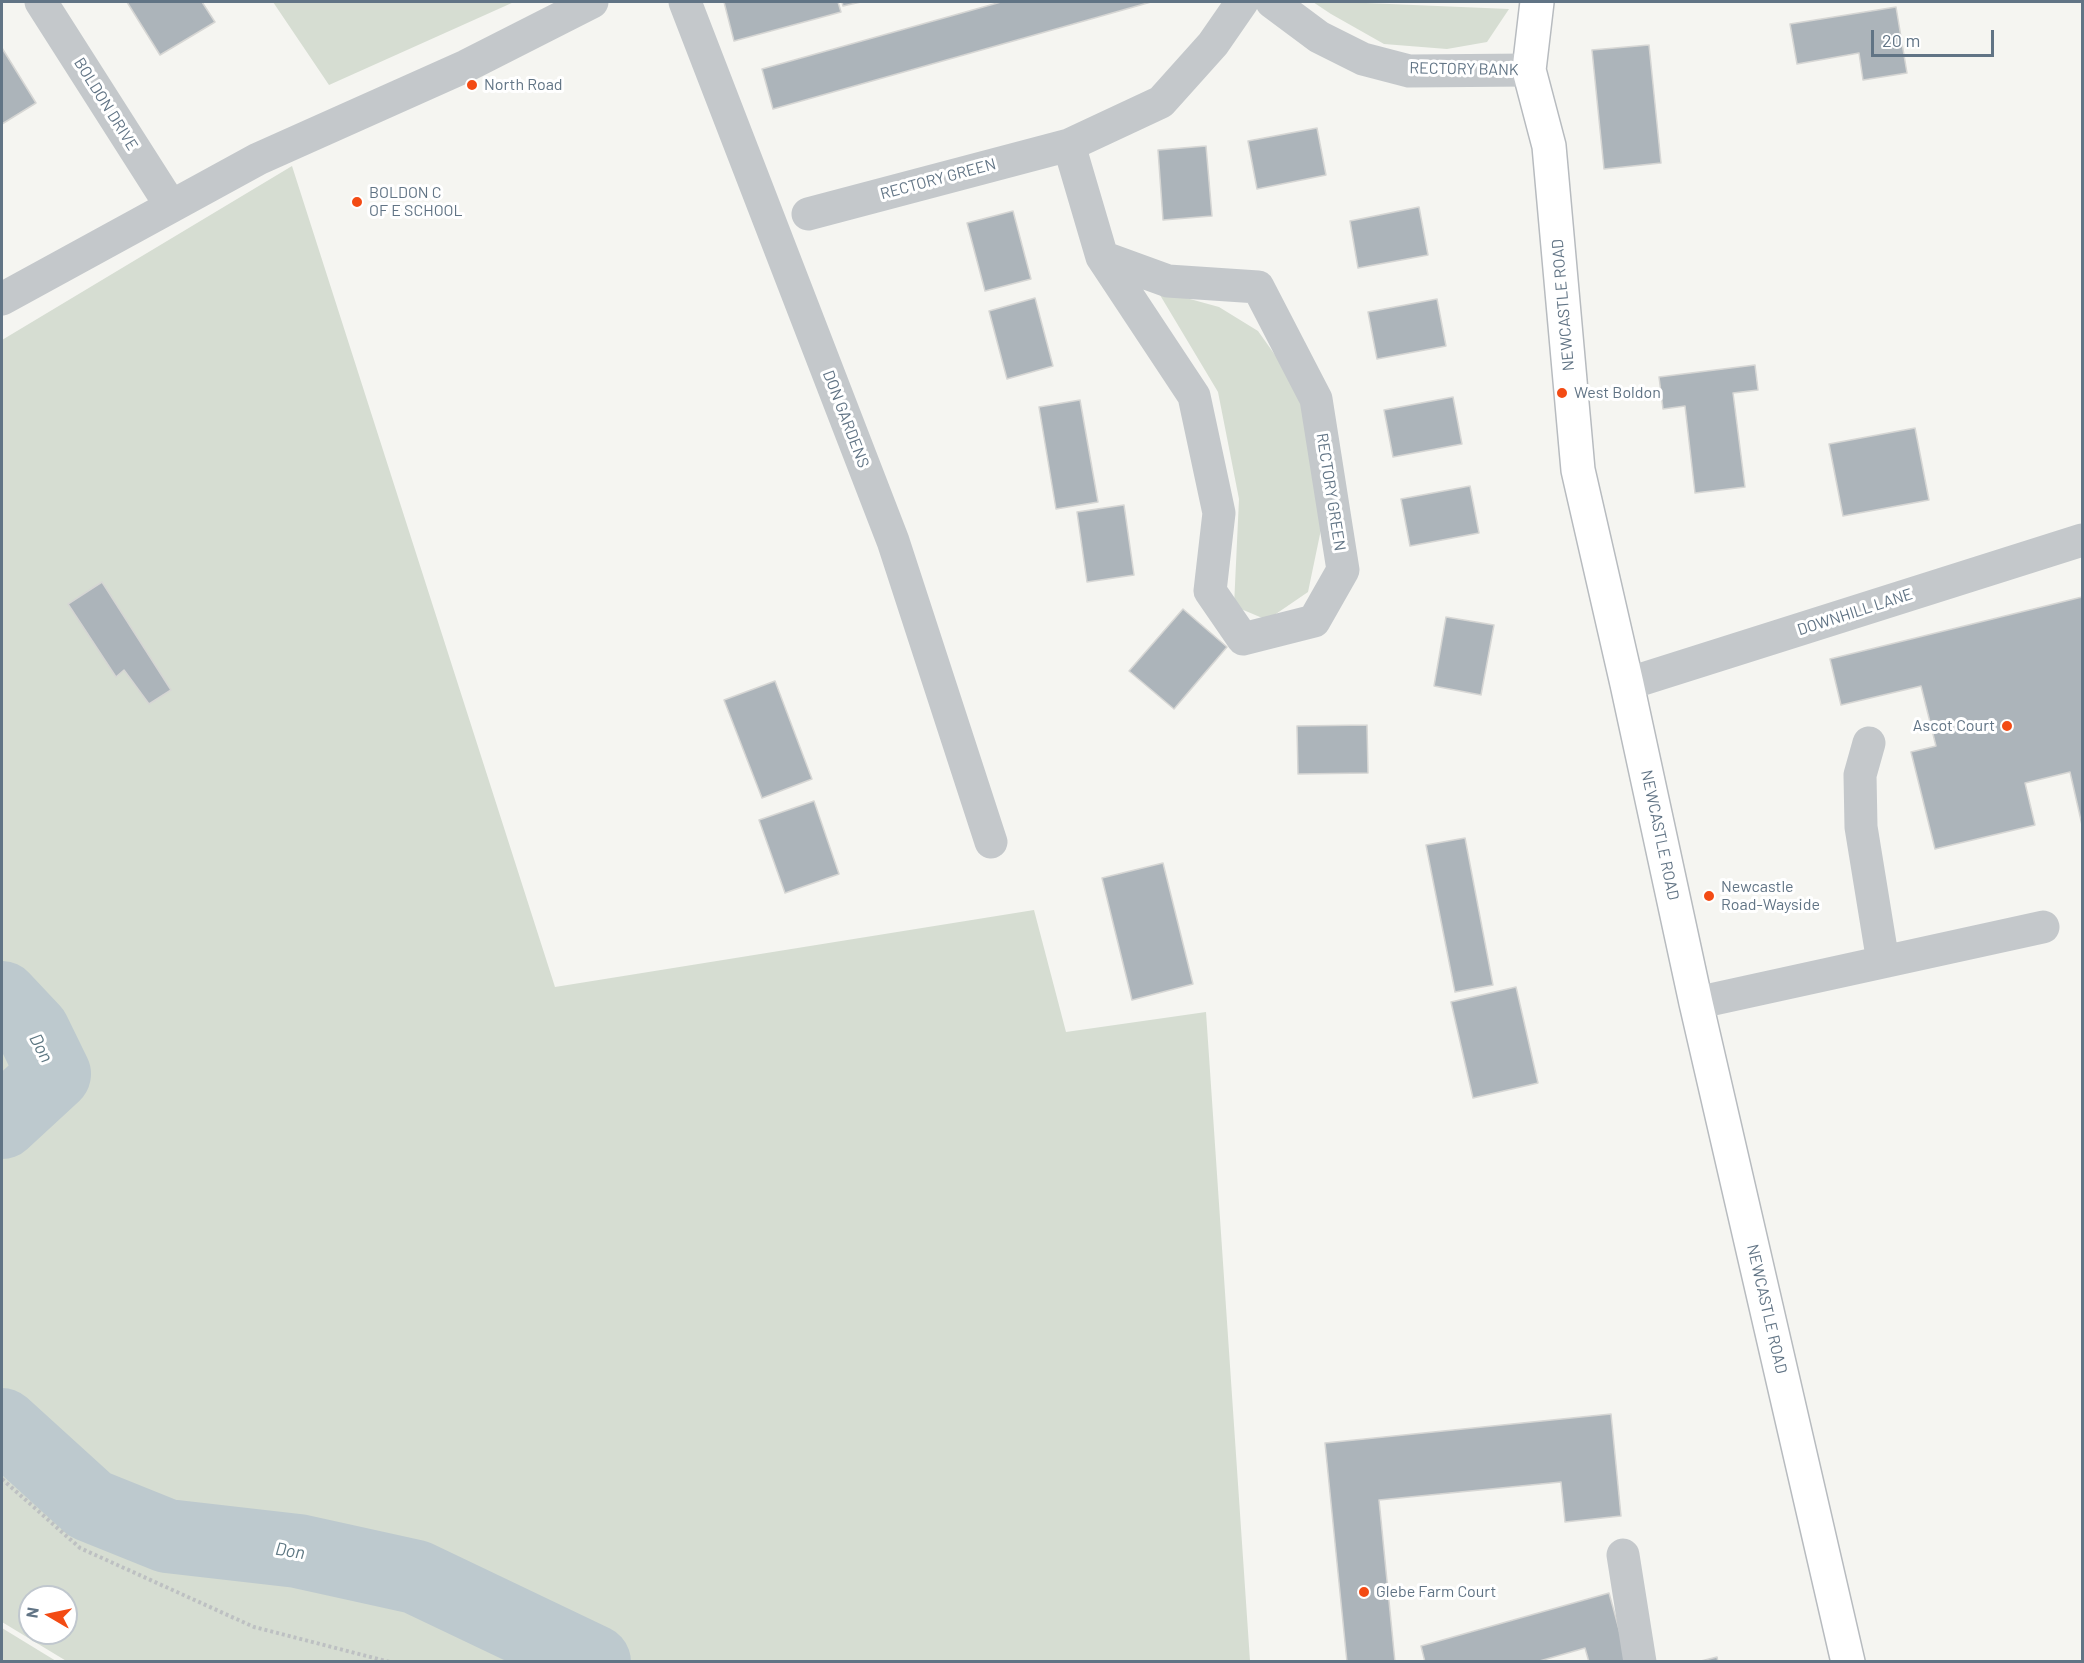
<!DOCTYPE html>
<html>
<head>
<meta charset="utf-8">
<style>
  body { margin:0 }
  #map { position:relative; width:2084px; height:1663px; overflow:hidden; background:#f5f5f1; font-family:Barlow,sans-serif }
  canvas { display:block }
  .frame { position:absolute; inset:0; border:3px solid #617485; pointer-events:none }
  .north { position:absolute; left:18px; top:1585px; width:60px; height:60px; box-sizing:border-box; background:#fff; border:2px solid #c0c7ce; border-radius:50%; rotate:279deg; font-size:16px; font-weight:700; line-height:24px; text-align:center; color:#617485 }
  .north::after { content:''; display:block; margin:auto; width:21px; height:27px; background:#f34b14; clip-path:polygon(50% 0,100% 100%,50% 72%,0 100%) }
  .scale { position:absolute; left:1871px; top:30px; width:123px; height:27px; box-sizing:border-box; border:3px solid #617485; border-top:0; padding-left:8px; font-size:18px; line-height:21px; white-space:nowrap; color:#617485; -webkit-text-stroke:4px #fff; paint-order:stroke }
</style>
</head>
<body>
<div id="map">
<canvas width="2084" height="1663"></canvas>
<div class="frame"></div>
<div class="north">N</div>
<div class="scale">20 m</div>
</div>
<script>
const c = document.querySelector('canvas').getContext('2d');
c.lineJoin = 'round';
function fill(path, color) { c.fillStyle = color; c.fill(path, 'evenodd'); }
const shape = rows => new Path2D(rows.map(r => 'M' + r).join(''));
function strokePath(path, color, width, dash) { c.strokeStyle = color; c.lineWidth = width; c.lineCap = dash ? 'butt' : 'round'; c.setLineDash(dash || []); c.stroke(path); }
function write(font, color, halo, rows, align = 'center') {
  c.font = font + ' Barlow,sans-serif'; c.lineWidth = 6; c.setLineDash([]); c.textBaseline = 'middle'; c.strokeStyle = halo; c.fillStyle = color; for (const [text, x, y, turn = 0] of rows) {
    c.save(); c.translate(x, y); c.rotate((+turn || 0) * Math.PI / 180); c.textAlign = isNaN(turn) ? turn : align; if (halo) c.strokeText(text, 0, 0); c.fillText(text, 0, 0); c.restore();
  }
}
fill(shape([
  [273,2,514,2,329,85],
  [1313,2,1342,2,1509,9,1487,42,1447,49,1384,44,1331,14],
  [292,166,555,987,1034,910,1066,1032,1206,1012,1250,1661,68,1662,2,1622,2,340],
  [30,1597,66,1597,66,1633,30,1633],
  [1157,290,1219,307,1258,331,1302,393,1324,515,1308,592,1267,620,1234,606,1239,499,1218,392],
  [2,1628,56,1661,2,1661]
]), '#d6ddd2');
strokePath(shape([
  [2,998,33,1031,54,1074,2,1122],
  [2,1425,90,1505,167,1536,298,1551,416,1577,594,1662]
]), '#bdc9ce', 74);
const building = shape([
  [127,2,202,2,215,22,160,55,127,2],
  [724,2,838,2,841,12,734,41,724,2],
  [842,2,861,2,843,6,842,2],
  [1001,2,1151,2,773,109,762,69,1001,2],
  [1896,7,1907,73,1863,80,1859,53,1797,64,1790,24,1896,7],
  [1649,45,1661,163,1604,169,1592,50,1649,45],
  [2,48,36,103,2,124,2,48],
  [1317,128,1326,175,1257,189,1248,141,1317,128],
  [1206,146,1212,216,1163,220,1158,150,1206,146],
  [1419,207,1428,255,1358,268,1350,221,1419,207],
  [1013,211,1031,279,985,291,967,223,1013,211],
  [1035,298,1053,366,1007,379,989,311,1035,298],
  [1437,299,1446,346,1377,359,1368,312,1437,299],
  [1755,365,1758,390,1733,393,1745,487,1695,493,1685,406,1663,409,1659,377,1755,365],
  [1453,397,1462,444,1393,457,1384,410,1453,397],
  [1080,400,1098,502,1056,509,1039,407,1080,400],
  [1915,428,1929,500,1843,516,1829,444,1915,428],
  [1470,486,1479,533,1410,546,1401,499,1470,486],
  [1124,505,1134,575,1087,582,1077,512,1124,505],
  [102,582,171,690,149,704,124,670,116,677,68,604,102,582],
  [2082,597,2082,825,2070,772,2025,783,2035,825,1935,849,1911,752,1936,746,1921,686,1841,705,1830,659,2082,597],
  [1183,609,1227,647,1174,709,1129,671,1183,609],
  [1446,617,1494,625,1481,695,1434,686,1446,617],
  [775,681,812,779,762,798,724,700,775,681],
  [1367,725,1368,773,1298,774,1297,726,1367,725],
  [814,801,839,874,785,893,759,820,814,801],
  [1465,838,1493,985,1455,992,1426,845,1465,838],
  [1163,863,1193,984,1132,1000,1102,878,1163,863],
  [1516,987,1538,1083,1473,1098,1451,1002,1516,987],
  [1611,1414,1621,1516,1565,1522,1561,1482,1379,1500,1395,1662,1347,1662,1325,1443,1611,1414],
  [1609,1593,1628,1662,1589,1662,1585,1648,1536,1662,1425,1662,1421,1646,1609,1593],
  [1717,1657,1718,1662,1697,1662,1717,1657]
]);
fill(building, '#acb4ba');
strokePath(building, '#d6d6d4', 1.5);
const major = shape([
  [1537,2,1529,70,1549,146,1578,470,1627,684,1696,1003,1848,1662]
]);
strokePath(major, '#b7bbbf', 36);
strokePath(shape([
  [2,1479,80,1548,254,1627,390,1662]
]), '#bdc0c2', 4, [3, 3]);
strokePath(shape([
  [41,2,171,206],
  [685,2,893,541,991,842],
  [1272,2,1319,37,1363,59,1409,71,1529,70],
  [1069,145,1102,257,1194,396,1219,513,1210,591,1243,639,1314,621,1343,570,1316,399,1258,287,1168,281,1102,257],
  [808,214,1069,145,1161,102,1213,44,1242,2],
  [2,299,258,159,466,66,592,2],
  [1627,684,2082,540],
  [1869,743,1860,775,1861,827,1883,962],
  [1696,1003,2043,927],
  [1623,1555,1640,1662]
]), '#c4c8cb', 33);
strokePath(major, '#fff', 33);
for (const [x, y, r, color] of [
  [472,85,6,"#f34b14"],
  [357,202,6,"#f34b14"],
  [1562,393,6,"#f34b14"],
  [2007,726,6,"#f34b14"],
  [1709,896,6,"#f34b14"],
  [1364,1592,6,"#f34b14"]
]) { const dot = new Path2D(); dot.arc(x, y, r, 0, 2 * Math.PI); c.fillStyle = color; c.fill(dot); strokePath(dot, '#fff', 2); }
write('16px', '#617485', '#fff', [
  ["RECTORY BANK",1464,69,1],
  ["BOLDON DRIVE",106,104,58],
  ["RECTORY GREEN",938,179,-15],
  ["NEWCASTLE ROAD",1563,305,-95],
  ["DON GARDENS",846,419,69],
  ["RECTORY GREEN",1331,492,81],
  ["DOWNHILL LANE",1855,612,-18],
  ["NEWCASTLE ROAD",1660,835,78],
  ["NEWCASTLE ROAD",1767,1309,77]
]);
write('16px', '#617485', '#fff', [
  ["North Road",484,85],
  ["BOLDON C",369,193],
  ["OF E SCHOOL",369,211],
  ["West Boldon",1574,393],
  ["Ascot Court",1995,726,"right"],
  ["Newcastle",1721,887],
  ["Road-Wayside",1721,905],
  ["Glebe Farm Court",1376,1592]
], 'left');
write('italic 18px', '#5d7782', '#fff', [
  ["Don",41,1048,62],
  ["Don",290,1551,9]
]);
</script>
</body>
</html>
